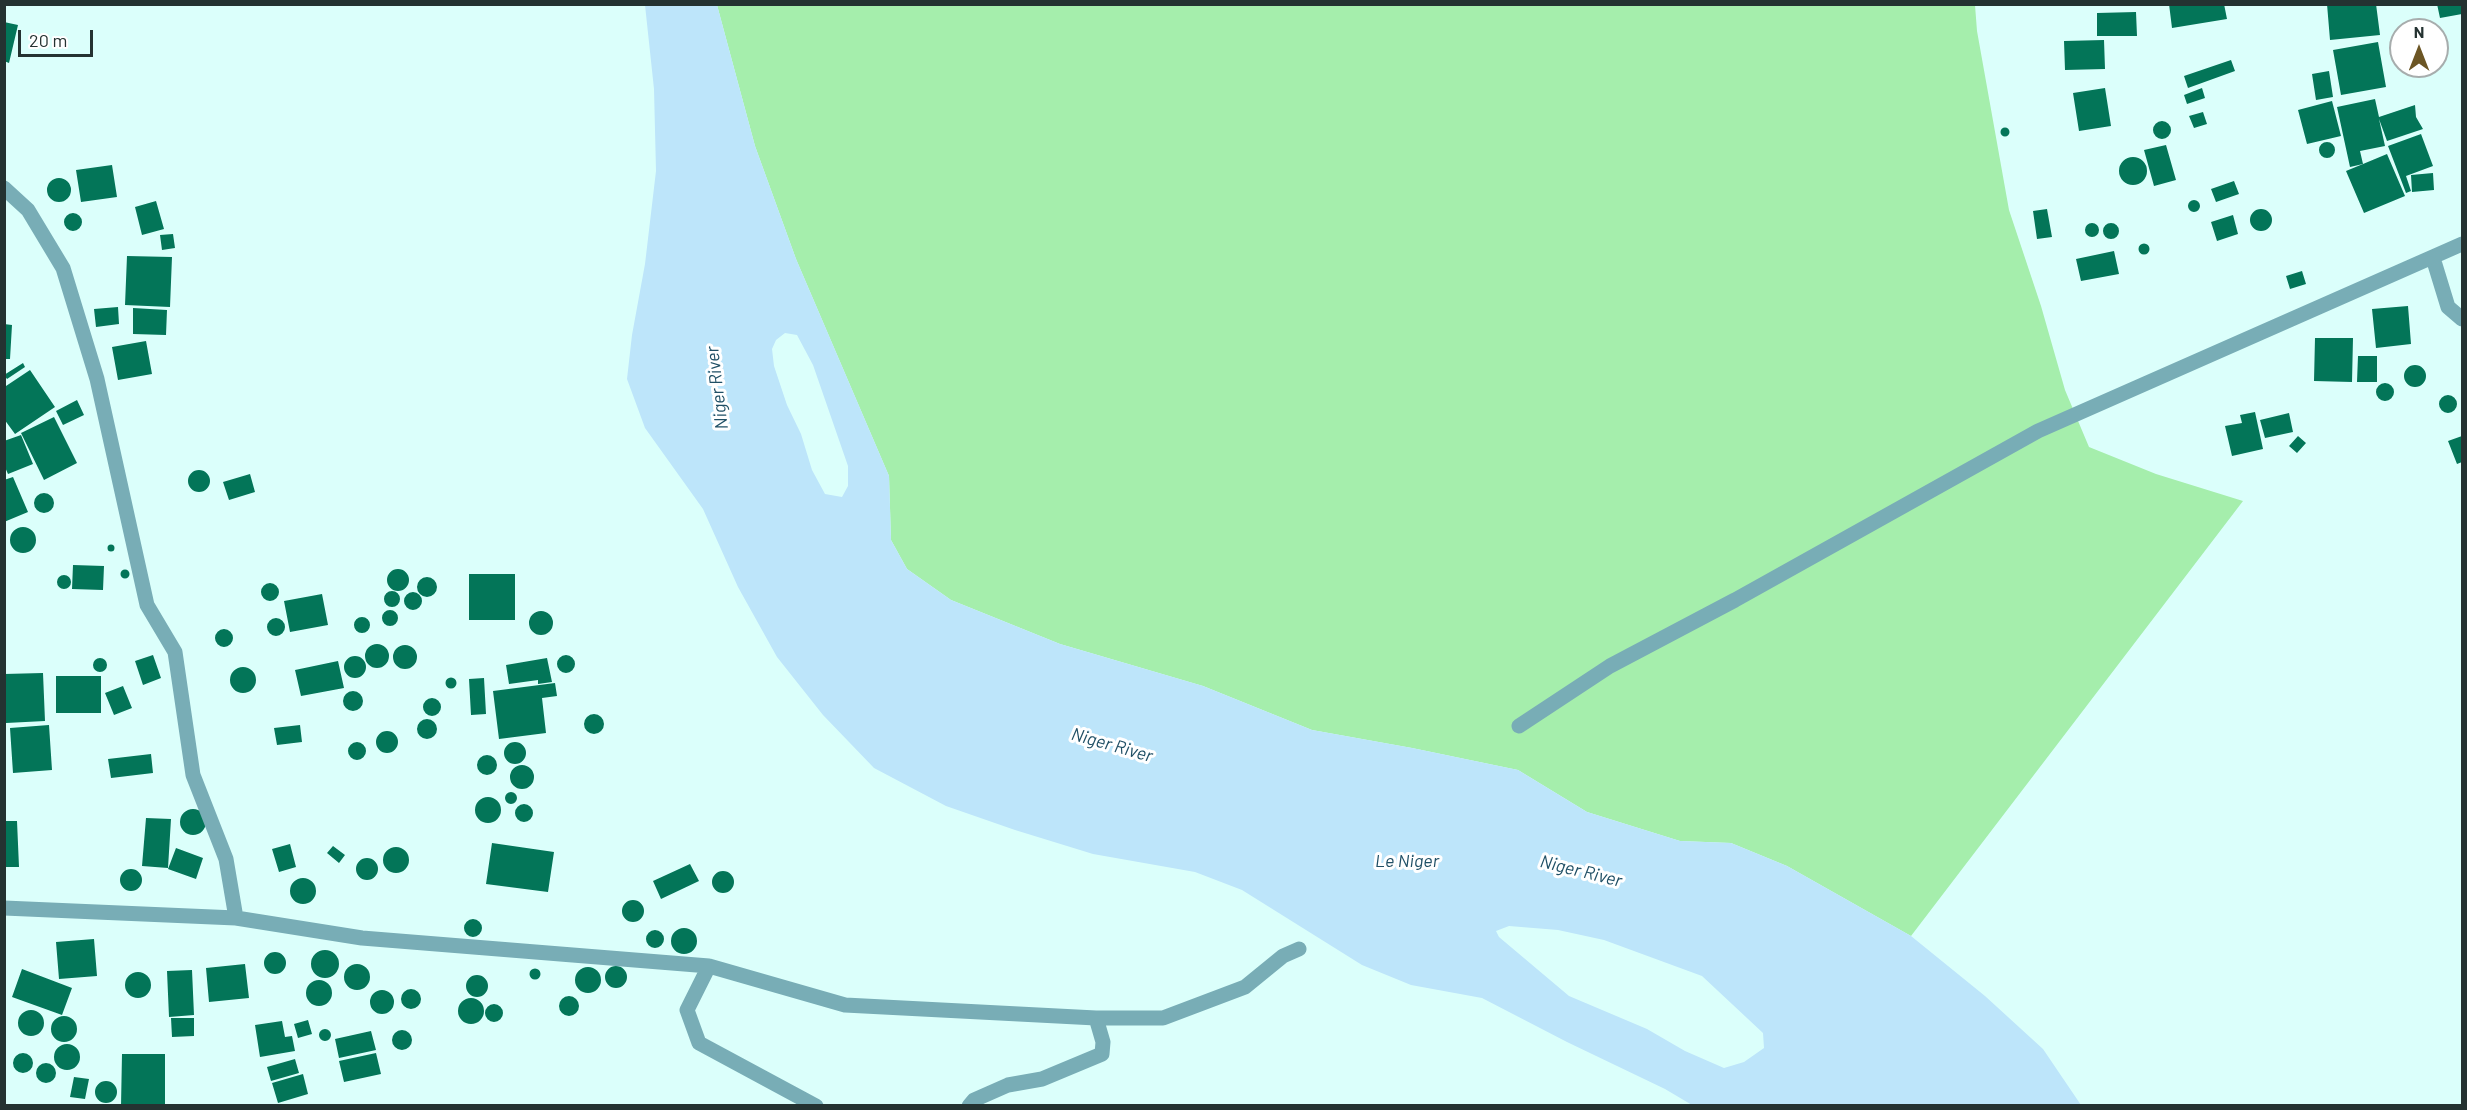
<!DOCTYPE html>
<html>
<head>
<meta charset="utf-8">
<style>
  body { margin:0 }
  #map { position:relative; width:2467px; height:1110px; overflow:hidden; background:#dbfffb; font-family:Barlow,sans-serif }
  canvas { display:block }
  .frame { position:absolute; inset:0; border:6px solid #243231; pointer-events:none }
  .north { position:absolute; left:2389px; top:18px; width:60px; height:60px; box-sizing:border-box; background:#fff; border:2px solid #a7adad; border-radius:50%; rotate:0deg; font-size:16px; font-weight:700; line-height:24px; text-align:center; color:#243231 }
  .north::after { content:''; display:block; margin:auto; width:21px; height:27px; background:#6c5625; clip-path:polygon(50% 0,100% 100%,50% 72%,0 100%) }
  .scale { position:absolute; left:18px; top:30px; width:75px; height:27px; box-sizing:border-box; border:3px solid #243231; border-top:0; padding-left:8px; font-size:18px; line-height:21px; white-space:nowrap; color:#243231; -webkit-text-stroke:4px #fff; paint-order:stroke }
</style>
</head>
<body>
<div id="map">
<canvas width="2467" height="1110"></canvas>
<div class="frame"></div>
<div class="north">N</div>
<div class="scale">20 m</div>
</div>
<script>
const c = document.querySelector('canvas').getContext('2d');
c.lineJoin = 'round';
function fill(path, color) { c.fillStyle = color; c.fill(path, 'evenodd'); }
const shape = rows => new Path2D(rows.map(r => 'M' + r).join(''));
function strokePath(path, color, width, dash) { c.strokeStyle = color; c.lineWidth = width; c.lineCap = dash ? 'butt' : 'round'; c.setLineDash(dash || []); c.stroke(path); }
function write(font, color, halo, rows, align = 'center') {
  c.font = font + ' Barlow,sans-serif'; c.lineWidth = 6; c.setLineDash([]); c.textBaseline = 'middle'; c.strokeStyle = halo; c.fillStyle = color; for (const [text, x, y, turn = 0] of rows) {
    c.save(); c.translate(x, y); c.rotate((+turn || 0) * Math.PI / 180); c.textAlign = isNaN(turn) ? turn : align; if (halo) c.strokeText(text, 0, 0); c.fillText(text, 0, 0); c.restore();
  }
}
fill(shape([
  [717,5,1975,5,1977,31,2009,210,2041,306,2065,390,2089,447,2156,474,2243,501,1911,936,1787,866,1731,843,1680,841,1587,812,1518,770,1412,748,1312,730,1203,686,1060,644,951,600,907,569,891,540,889,476,796,259,755,146]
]), '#a5eeac');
fill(shape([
  [645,5,717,5,755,146,796,259,889,476,891,540,907,569,951,600,1060,644,1203,686,1312,730,1412,748,1518,770,1587,812,1680,841,1731,843,1787,866,1911,936,1985,996,2043,1049,2081,1105,1692,1105,1665,1089,1567,1042,1482,998,1411,985,1362,965,1242,890,1195,872,1093,854,1015,830,946,806,874,768,823,715,777,657,738,587,703,509,645,428,627,379,632,335,645,264,656,171,654,89],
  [785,333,797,335,813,365,848,466,848,486,842,497,825,494,812,470,801,434,787,405,774,366,772,349,776,340],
  [1509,926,1558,930,1604,940,1702,976,1763,1033,1764,1048,1744,1062,1724,1068,1685,1051,1647,1029,1569,996,1499,937,1496,931]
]), '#bde5fa');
fill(shape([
  [2169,4,2224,4,2227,19,2172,28],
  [2327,4,2376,4,2380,35,2330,40],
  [2437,4,2462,4,2462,14,2440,18],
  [2136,12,2137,36,2097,36,2097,13],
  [4,22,18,25,9,63,4,61],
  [2104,40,2105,69,2065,70,2064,41],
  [2378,42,2386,87,2341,95,2333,50],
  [2231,60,2235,71,2188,88,2184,76],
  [2329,71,2333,97,2316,100,2312,74],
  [2105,88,2111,126,2079,131,2073,93],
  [2202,88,2205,98,2187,104,2184,95],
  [2375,99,2379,117,2415,105,2416,117,2423,129,2387,141,2379,119,2385,146,2360,151,2363,164,2387,154,2405,196,2364,213,2346,171,2363,164,2350,167,2337,107],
  [2332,101,2341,136,2307,144,2298,110],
  [2203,112,2207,124,2194,128,2189,116],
  '2153 130a9 9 0 1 1 18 0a9 9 0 1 1-18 0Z',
  '2000.5 132a4.5 4.5 0 1 1 9 0a4.5 4.5 0 1 1-9 0Z',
  [2421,134,2433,166,2406,176,2411,191,2406,193,2388,146],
  '2319 150a8 8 0 1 1 16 0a8 8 0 1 1-16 0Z',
  [2166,145,2176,180,2154,186,2144,150],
  '2119 171a14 14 0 1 1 28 0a14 14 0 1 1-28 0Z',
  [112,165,117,197,81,202,76,170],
  [2433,173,2434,190,2412,192,2411,175],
  '47 190a12 12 0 1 1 24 0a12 12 0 1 1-24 0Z',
  [2234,181,2239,194,2216,202,2211,189],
  '2188 206a6 6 0 1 1 12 0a6 6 0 1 1-12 0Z',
  [156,201,164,229,142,235,135,207],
  [2047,209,2052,237,2037,239,2033,211],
  '2250 220a11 11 0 1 1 22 0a11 11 0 1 1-22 0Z',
  '64 222a9 9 0 1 1 18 0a9 9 0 1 1-18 0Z',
  [2233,215,2238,234,2217,241,2211,222],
  '2085 230a7 7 0 1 1 14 0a7 7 0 1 1-14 0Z',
  '2103 231a8 8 0 1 1 16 0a8 8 0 1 1-16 0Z',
  [173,234,175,248,162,250,160,235],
  '2138.5 249a5.5 5.5 0 1 1 11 0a5.5 5.5 0 1 1-11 0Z',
  [2114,251,2119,274,2081,281,2076,259],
  [127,256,172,257,170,307,125,305],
  [2302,271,2306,284,2290,289,2286,276],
  [2408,306,2411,344,2376,348,2372,309],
  [118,307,119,324,96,327,94,309],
  [133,308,167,310,166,335,133,334],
  [4,324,12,325,10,359,4,359],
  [2315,338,2353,338,2352,382,2314,381],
  [146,341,152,374,118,380,112,347],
  [2358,356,2377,356,2377,382,2357,382],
  [23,363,25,367,7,379,4,375],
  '2404 376a11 11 0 1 1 22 0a11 11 0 1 1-22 0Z',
  [30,370,55,407,15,434,4,419,4,383,6,386],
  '2376 392a9 9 0 1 1 18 0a9 9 0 1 1-18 0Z',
  '2439 404a9 9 0 1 1 18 0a9 9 0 1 1-18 0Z',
  [77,400,84,415,63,425,56,411],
  [2255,412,2263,449,2232,456,2225,426,2242,423,2240,415],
  [2289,413,2293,432,2265,438,2260,420],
  [54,417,77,463,44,480,21,433],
  [21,435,33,464,8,474,4,465,4,441],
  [2298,436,2306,443,2297,453,2289,446],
  [2462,436,2462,462,2457,464,2448,441],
  '188 481a11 11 0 1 1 22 0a11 11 0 1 1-22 0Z',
  [250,474,255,492,229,500,223,482],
  [13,477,28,512,4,522,4,480],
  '34 503a10 10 0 1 1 20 0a10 10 0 1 1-20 0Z',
  '10 540a13 13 0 1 1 26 0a13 13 0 1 1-26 0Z',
  '107.5 548a3.5 3.5 0 1 1 7 0a3.5 3.5 0 1 1-7 0Z',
  [73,565,104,566,103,590,72,589],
  '387 580a11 11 0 1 1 22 0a11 11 0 1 1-22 0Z',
  '120.5 574a4.5 4.5 0 1 1 9 0a4.5 4.5 0 1 1-9 0Z',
  [469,574,515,574,515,620,469,620],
  '57 582a7 7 0 1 1 14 0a7 7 0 1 1-14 0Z',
  '417 587a10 10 0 1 1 20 0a10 10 0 1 1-20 0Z',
  '261 592a9 9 0 1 1 18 0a9 9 0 1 1-18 0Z',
  '384 599a8 8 0 1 1 16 0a8 8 0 1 1-16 0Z',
  '404 601a9 9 0 1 1 18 0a9 9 0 1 1-18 0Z',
  [322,594,328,625,290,632,284,601],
  '382 618a8 8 0 1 1 16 0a8 8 0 1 1-16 0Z',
  '529 623a12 12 0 1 1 24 0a12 12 0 1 1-24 0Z',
  '354 625a8 8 0 1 1 16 0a8 8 0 1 1-16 0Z',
  '267 627a9 9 0 1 1 18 0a9 9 0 1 1-18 0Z',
  '215 638a9 9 0 1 1 18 0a9 9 0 1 1-18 0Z',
  '365 656a12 12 0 1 1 24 0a12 12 0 1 1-24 0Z',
  '393 657a12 12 0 1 1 24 0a12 12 0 1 1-24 0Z',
  [153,655,161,678,143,685,135,661],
  '557 664a9 9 0 1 1 18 0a9 9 0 1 1-18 0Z',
  '344 667a11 11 0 1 1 22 0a11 11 0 1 1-22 0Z',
  '93 665a7 7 0 1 1 14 0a7 7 0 1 1-14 0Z',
  [547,658,552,682,538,684,538,680,509,684,506,665],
  [338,661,344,688,301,696,295,670],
  '230 680a13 13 0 1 1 26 0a13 13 0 1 1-26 0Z',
  [43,673,45,721,6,723,4,674],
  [56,676,101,676,101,713,56,713],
  '445.5 683a5.5 5.5 0 1 1 11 0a5.5 5.5 0 1 1-11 0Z',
  [484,678,486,714,471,715,469,679],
  [555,683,557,696,542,698,546,733,499,739,493,691],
  [123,686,132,708,114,715,105,693],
  '343 701a10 10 0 1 1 20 0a10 10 0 1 1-20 0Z',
  '423 707a9 9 0 1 1 18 0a9 9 0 1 1-18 0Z',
  '584 724a10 10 0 1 1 20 0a10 10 0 1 1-20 0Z',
  '417 729a10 10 0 1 1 20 0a10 10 0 1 1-20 0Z',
  [49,725,52,770,13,773,10,728],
  [300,725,302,742,277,745,274,728],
  '376 742a11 11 0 1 1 22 0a11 11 0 1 1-22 0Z',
  '348 751a9 9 0 1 1 18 0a9 9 0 1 1-18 0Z',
  '504 753a11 11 0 1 1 22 0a11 11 0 1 1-22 0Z',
  [151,754,153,773,111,778,108,759],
  '477 765a10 10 0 1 1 20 0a10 10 0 1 1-20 0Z',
  '510 777a12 12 0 1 1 24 0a12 12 0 1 1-24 0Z',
  '505 798a6 6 0 1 1 12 0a6 6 0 1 1-12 0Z',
  '475 810a13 13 0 1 1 26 0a13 13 0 1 1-26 0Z',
  '515 813a9 9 0 1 1 18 0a9 9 0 1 1-18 0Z',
  '180 822a13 13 0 1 1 26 0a13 13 0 1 1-26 0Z',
  [146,818,171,819,168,868,142,866],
  [4,821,17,821,19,867,4,867],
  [492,843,554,852,548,892,486,884],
  [290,844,296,867,279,872,272,849],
  [333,846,345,855,339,863,327,853],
  '383 860a13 13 0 1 1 26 0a13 13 0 1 1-26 0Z',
  [176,848,203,858,196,879,168,869],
  '356 869a11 11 0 1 1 22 0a11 11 0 1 1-22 0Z',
  [690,864,699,881,661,899,653,881],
  '120 880a11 11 0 1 1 22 0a11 11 0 1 1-22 0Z',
  '712 882a11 11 0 1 1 22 0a11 11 0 1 1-22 0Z',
  '290 891a13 13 0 1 1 26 0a13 13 0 1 1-26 0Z',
  '622 911a11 11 0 1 1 22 0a11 11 0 1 1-22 0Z',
  '464 928a9 9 0 1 1 18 0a9 9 0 1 1-18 0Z',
  '671 941a13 13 0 1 1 26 0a13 13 0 1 1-26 0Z',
  '646 939a9 9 0 1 1 18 0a9 9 0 1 1-18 0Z',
  [94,939,97,976,59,979,56,942],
  '311 964a14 14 0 1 1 28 0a14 14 0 1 1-28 0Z',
  '264 963a11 11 0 1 1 22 0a11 11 0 1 1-22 0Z',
  [245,964,249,998,209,1002,206,968],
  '344 977a13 13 0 1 1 26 0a13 13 0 1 1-26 0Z',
  '605 977a11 11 0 1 1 22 0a11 11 0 1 1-22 0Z',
  '575 980a13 13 0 1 1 26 0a13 13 0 1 1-26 0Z',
  '529.5 974a5.5 5.5 0 1 1 11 0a5.5 5.5 0 1 1-11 0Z',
  [22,969,72,988,62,1015,12,997],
  [192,970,194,1015,169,1017,167,971],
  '125 985a13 13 0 1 1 26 0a13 13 0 1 1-26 0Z',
  '466 986a11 11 0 1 1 22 0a11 11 0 1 1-22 0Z',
  '306 993a13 13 0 1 1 26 0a13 13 0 1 1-26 0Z',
  '401 999a10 10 0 1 1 20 0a10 10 0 1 1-20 0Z',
  '370 1002a12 12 0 1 1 24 0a12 12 0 1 1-24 0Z',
  '559 1006a10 10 0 1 1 20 0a10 10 0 1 1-20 0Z',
  '458 1011a13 13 0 1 1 26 0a13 13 0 1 1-26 0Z',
  '485 1013a9 9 0 1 1 18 0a9 9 0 1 1-18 0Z',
  '18 1023a13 13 0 1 1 26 0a13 13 0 1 1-26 0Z',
  '51 1029a13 13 0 1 1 26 0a13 13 0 1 1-26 0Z',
  [171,1018,194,1018,194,1036,172,1037],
  [308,1020,312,1034,298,1038,294,1024],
  [282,1021,285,1037,292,1036,295,1051,260,1057,255,1025],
  '319 1035a6 6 0 1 1 12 0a6 6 0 1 1-12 0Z',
  '392 1040a10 10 0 1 1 20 0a10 10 0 1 1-20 0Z',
  [371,1031,376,1050,339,1058,335,1039],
  '54 1057a13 13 0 1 1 26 0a13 13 0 1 1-26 0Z',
  [376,1053,381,1074,344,1082,339,1061],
  '13 1063a10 10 0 1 1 20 0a10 10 0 1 1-20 0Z',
  [122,1054,165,1054,165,1106,121,1106],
  [295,1059,299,1073,271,1081,267,1067],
  '36 1073a10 10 0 1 1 20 0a10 10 0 1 1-20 0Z',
  [303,1074,308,1094,278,1103,272,1083],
  [74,1077,89,1079,85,1099,70,1097],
  '95 1092a11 11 0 1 1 22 0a11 11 0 1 1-22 0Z'
]), '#037558');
strokePath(shape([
  [4,188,28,210,63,268,97,379,147,605,175,652,193,775,226,859,236,918],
  [2433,258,2448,307,2462,319],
  [1519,726,1610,666,1735,600,2038,431,2462,244],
  [4,908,236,918,362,938,709,966,687,1010,699,1043,816,1106],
  [709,966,845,1005,1096,1018,1163,1018,1245,987,1283,956,1299,949],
  [969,1106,974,1100,1008,1085,1042,1079,1102,1054,1103,1042,1096,1018]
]), '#78adb6', 15);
write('italic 18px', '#1f4f65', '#fff', [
  ["Niger River",717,388,-97],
  ["Niger River",1112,745,16],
  ["Le Niger",1407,861],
  ["Niger River",1581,871,14]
]);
</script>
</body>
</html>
